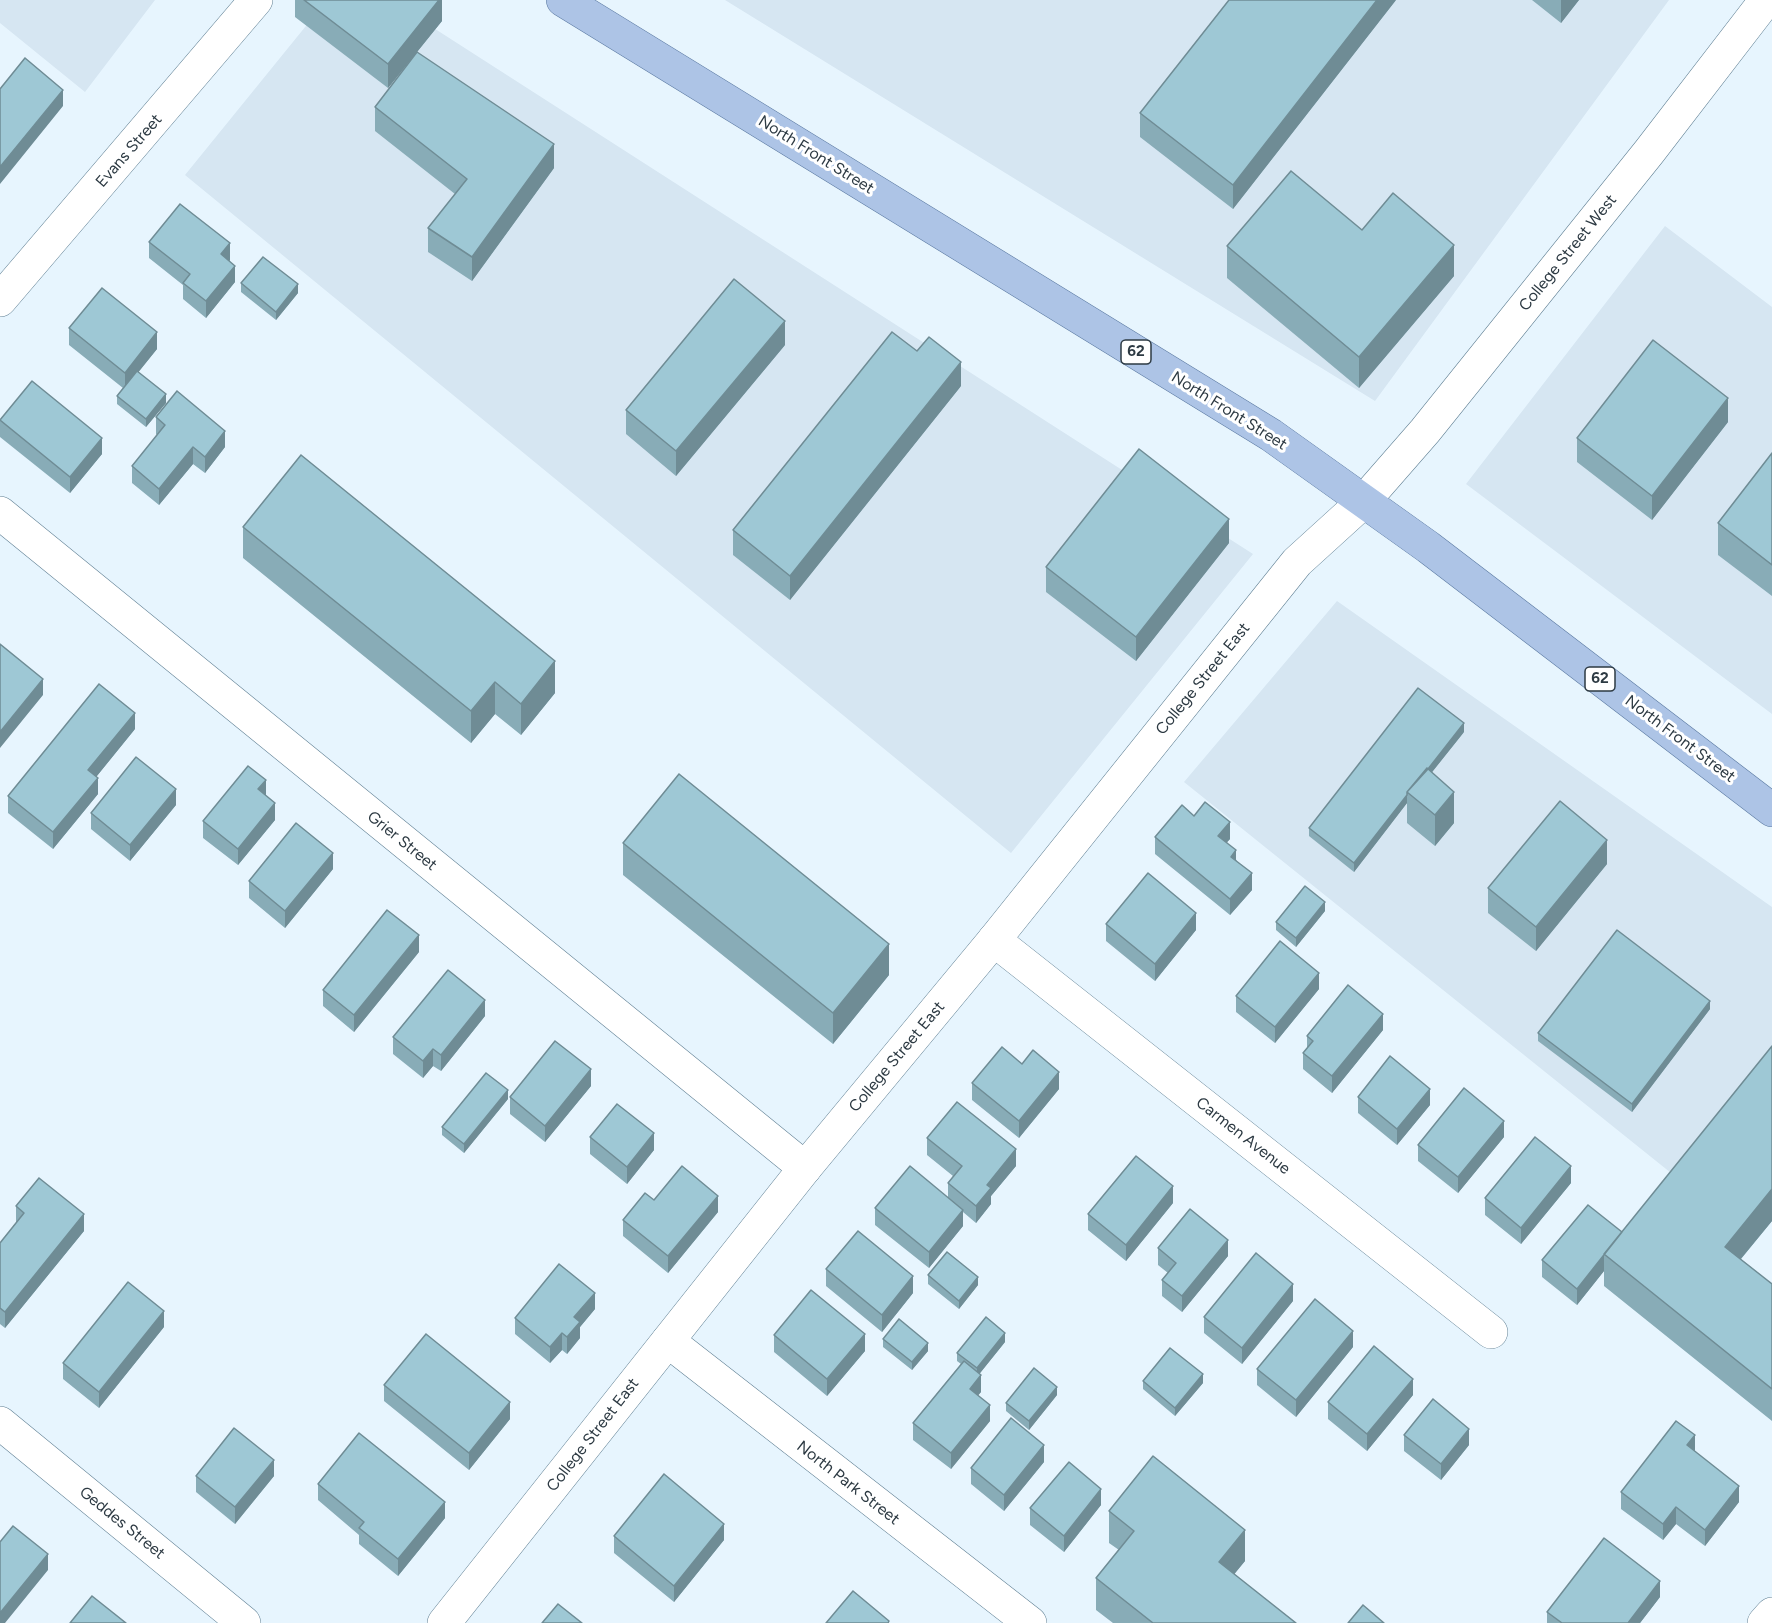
<!DOCTYPE html>
<html>
<head>
<meta charset="utf-8">
<style>
  body { margin:0 }
  canvas { display:block; background:#e7f5fe }
</style>
</head>
<body>
<canvas width="1772" height="1623"></canvas>
<script>
const c = document.querySelector('canvas').getContext('2d');
c.lineJoin = 'round';
function fill(path, color) { c.fillStyle = color; c.fill(path, 'evenodd'); }
const shape = rows => new Path2D(rows.map(r => 'M' + r).join(''));
function strokePath(path, color, width, dash) { c.strokeStyle = color; c.lineWidth = width; c.lineCap = dash ? 'butt' : 'round'; c.setLineDash(dash || []); c.stroke(path); }
function write(font, color, halo, rows, align = 'center') {
  c.font = font + ' Figtree,sans-serif'; c.lineWidth = 6; c.setLineDash([]); c.textBaseline = 'middle'; c.strokeStyle = halo; c.fillStyle = color; for (const [text, x, y, turn = 0] of rows) {
    c.save(); c.translate(x, y); c.rotate((+turn || 0) * Math.PI / 180); c.textAlign = isNaN(turn) ? turn : align; if (halo) c.strokeText(text, 0, 0); c.fillText(text, 0, 0); c.restore();
  }
}
fill(shape([
  [0,0,155,0,85,92,0,23],
  [327,0,390,0,1253,554,1011,853,185,175],
  [725,0,1669,0,1375,401],
  [1665,226,1772,307,1772,714,1466,484],
  [1337,601,1772,907,1772,1058,1676,1177,1184,782]
]), '#d6e6f2');
const minor = shape([
  [0,300,256,0],
  [0,513,805,1168],
  [994,940,1491,1332],
  [0,1423,244,1623],
  [1764,1623,1772,1614]
]);
const tertiary = shape([
  [668,1341,1030,1623]
]);
const secondary = shape([
  [444,1623,805,1168,994,940,1297,562,1363,502,1425,431,1649,152,1766,0]
]);
const primary = shape([
  [563,0,1271,435,1428,547,1772,810]
]);
strokePath(minor, '#618094', 34);
strokePath(tertiary, '#618094', 34);
strokePath(secondary, '#618094', 34);
strokePath(primary, '#5c7aa2', 34);
strokePath(minor, '#fff', 33);
strokePath(tertiary, '#fff', 33);
strokePath(secondary, '#fff', 33);
strokePath(primary, '#adc4e6', 33);
fill(shape([
  [295,0,442,0,442,21,388,88,295,17],
  [1396,0,1233,209,1140,137,1140,113],
  [1532,0,1579,0,1561,23],
  [375,107,554,168,472,281,428,252,428,228,455,194,375,131],
  [1362,230,1454,276,1359,388,1227,278,1227,246],
  [149,242,230,260,229,261,235,282,206,318,183,299,183,285,149,258],
  [241,283,298,293,276,320,241,292],
  [69,328,157,349,138,372,166,403,146,427,117,404,117,396,123,388,69,345],
  [785,345,676,476,626,434,626,410],
  [961,386,790,600,733,555,733,530],
  [156,417,225,447,205,473,193,464,159,505,132,483,132,466,157,435,156,434],
  [0,420,102,454,70,493,0,437],
  [1728,422,1652,520,1577,462,1577,438],
  [1772,453,1772,596,1718,555,1718,523],
  [243,527,555,693,521,735,495,714,471,743,243,558],
  [1229,543,1136,661,1046,592,1046,567],
  [135,729,96,777,98,794,53,849,8,813,8,796],
  [1464,732,1432,772,1454,823,1435,846,1407,823,1407,803,1354,872,1309,836,1309,828],
  [266,795,275,820,238,865,203,838,203,821],
  [176,805,130,861,91,829,91,813],
  [1194,816,1230,839,1227,842,1252,890,1230,915,1155,854,1155,837],
  [623,843,889,975,833,1044,623,875],
  [1607,864,1536,951,1488,913,1488,888],
  [333,869,285,928,249,898,249,881],
  [1325,911,1296,947,1276,930,1276,922],
  [1106,924,1196,930,1155,981,1106,941],
  [419,952,354,1032,323,1006,323,990],
  [1319,989,1275,1043,1236,1012,1236,996],
  [1710,1009,1632,1112,1538,1041,1538,1033],
  [485,1016,441,1071,433,1066,423,1078,393,1054,393,1037],
  [1383,1030,1332,1093,1303,1069,1303,1053,1307,1048,1307,1036],
  [1772,1046,1772,1221,1741,1259,1772,1284,1772,1421,1604,1286,1604,1271,1577,1305,1542,1277,1542,1260,1622,1232],
  [1022,1064,1059,1089,1019,1138,972,1100,972,1083],
  [591,1086,545,1142,510,1114,510,1097],
  [1358,1097,1430,1105,1397,1145,1358,1113],
  [508,1099,464,1153,442,1135,442,1127],
  [590,1137,654,1150,627,1184,590,1154],
  [1504,1137,1458,1193,1418,1161,1418,1145],
  [927,1138,1016,1166,991,1196,991,1204,976,1223,963,1212,963,1226,929,1268,875,1225,875,1208,948,1197,948,1183,953,1176,927,1155],
  [1571,1183,1521,1244,1485,1215,1485,1198],
  [654,1200,718,1212,668,1273,623,1236,623,1220],
  [1173,1203,1126,1261,1088,1230,1088,1214],
  [16,1206,84,1231,5,1328,0,1324,0,1243,16,1223],
  [1158,1248,1228,1256,1182,1312,1162,1296,1162,1280,1168,1273,1158,1265],
  [826,1269,913,1293,882,1332,826,1286],
  [928,1275,978,1285,959,1309,928,1284],
  [1293,1301,1242,1364,1204,1333,1204,1317],
  [595,1309,580,1327,580,1338,567,1354,562,1350,550,1363,515,1334,515,1318],
  [164,1327,99,1408,63,1379,63,1363],
  [774,1335,865,1351,827,1396,774,1352],
  [883,1339,928,1351,912,1370,883,1347],
  [1005,1342,979,1374,981,1392,978,1395,990,1421,951,1469,913,1440,913,1423,961,1364,957,1361,957,1353],
  [1353,1347,1296,1417,1257,1385,1257,1369],
  [1143,1381,1203,1383,1175,1416,1143,1389],
  [384,1385,510,1419,469,1470,384,1401],
  [1057,1395,1029,1430,1006,1411,1006,1403],
  [1413,1395,1367,1451,1328,1419,1328,1402],
  [1404,1435,1469,1445,1441,1480,1404,1451],
  [1695,1452,1739,1502,1705,1546,1676,1524,1663,1540,1621,1509,1621,1492],
  [1044,1462,1004,1511,971,1484,971,1468],
  [196,1476,274,1476,235,1524,196,1492],
  [318,1484,445,1518,398,1576,359,1544,359,1535,318,1500],
  [1101,1505,1064,1552,1030,1525,1030,1508],
  [1109,1511,1245,1561,1234,1574,1296,1623,1113,1623,1096,1610,1096,1578,1119,1550,1109,1543],
  [614,1536,724,1540,674,1602,614,1553],
  [1660,1597,1640,1623,1547,1623,1547,1612]
]), '#88acb7');
fill(shape([
  [439,0,442,0,442,21,388,88,388,64],
  [1377,0,1396,0,1233,209,1233,185],
  [1561,0,1579,0,1561,23],
  [63,90,63,106,0,184,0,167],
  [554,144,554,168,472,281,472,257],
  [230,243,230,260,221,271,221,254],
  [1454,245,1454,276,1359,388,1359,357],
  [235,266,235,282,206,318,206,301],
  [298,284,298,293,276,320,276,312],
  [785,321,785,345,676,476,676,451],
  [157,332,157,349,125,389,125,373],
  [961,362,961,386,790,600,790,576],
  [166,394,166,403,146,427,146,419],
  [1728,398,1728,422,1652,520,1652,496],
  [225,431,225,447,205,473,205,457],
  [102,438,102,454,70,493,70,477],
  [193,447,193,464,159,505,159,489],
  [1229,519,1229,543,1136,661,1136,637],
  [555,661,555,693,521,735,521,704],
  [43,679,43,695,0,748,0,732],
  [495,682,495,714,471,743,471,711],
  [135,713,135,729,88,787,88,770],
  [1464,723,1464,732,1413,796,1409,793],
  [98,778,98,794,53,849,53,832],
  [266,780,266,797,258,789],
  [176,789,176,805,130,861,130,845],
  [1454,792,1454,823,1435,846,1435,815],
  [1407,795,1407,803,1354,872,1354,863],
  [275,803,275,820,238,865,238,849],
  [1230,822,1230,839,1218,852,1218,836],
  [1607,840,1607,864,1536,951,1536,927],
  [1236,850,1236,867,1231,857],
  [333,853,333,869,285,928,285,911],
  [1252,873,1252,890,1230,915,1230,899],
  [1325,902,1325,911,1296,947,1296,938],
  [1196,913,1196,930,1155,981,1155,964],
  [419,935,419,952,354,1032,354,1015],
  [889,944,889,975,833,1044,833,1013],
  [1319,973,1319,989,1275,1043,1275,1027],
  [485,1000,485,1016,441,1071,441,1055],
  [1710,1001,1710,1009,1632,1112,1632,1104],
  [1383,1014,1383,1030,1332,1093,1332,1076],
  [433,1049,433,1066,423,1078,423,1061],
  [591,1069,591,1086,545,1142,545,1126],
  [1059,1072,1059,1089,1019,1138,1019,1121],
  [1430,1089,1430,1105,1397,1145,1397,1129],
  [508,1090,508,1099,464,1153,464,1144],
  [1504,1121,1504,1137,1458,1193,1458,1177],
  [654,1133,654,1150,627,1184,627,1167],
  [1016,1149,1016,1166,991,1196,991,1204,976,1223,976,1206,987,1185],
  [1571,1166,1571,1183,1521,1244,1521,1228],
  [1173,1186,1173,1203,1126,1261,1126,1245],
  [1772,1189,1772,1221,1725,1278,1725,1247],
  [718,1196,718,1212,668,1273,668,1256],
  [963,1210,963,1226,929,1268,929,1252],
  [84,1214,84,1231,5,1328,5,1312],
  [1228,1240,1228,1256,1182,1312,1182,1296],
  [1604,1255,1604,1271,1577,1305,1577,1289],
  [913,1276,913,1293,882,1332,882,1315],
  [978,1277,978,1285,959,1309,959,1301],
  [1293,1284,1293,1301,1242,1364,1242,1348],
  [595,1293,595,1309,580,1327,580,1338,567,1354,567,1337,574,1317],
  [164,1311,164,1327,99,1408,99,1392],
  [1353,1331,1353,1347,1296,1417,1296,1400],
  [562,1333,562,1350,550,1363,550,1347],
  [1005,1333,1005,1342,977,1377,977,1368],
  [865,1334,865,1351,827,1396,827,1379],
  [928,1343,928,1351,912,1370,912,1362],
  [1203,1374,1203,1383,1175,1416,1175,1408],
  [981,1375,981,1392,970,1405,970,1389],
  [1413,1379,1413,1395,1367,1451,1367,1434],
  [1057,1387,1057,1395,1029,1430,1029,1421],
  [510,1402,510,1419,469,1470,469,1453],
  [990,1405,990,1421,951,1469,951,1453],
  [1469,1429,1469,1445,1441,1480,1441,1464],
  [1695,1435,1695,1452,1687,1445],
  [1044,1445,1044,1462,1004,1511,1004,1495],
  [274,1460,274,1476,235,1524,235,1507],
  [1739,1486,1739,1502,1705,1546,1705,1530],
  [1101,1489,1101,1505,1064,1552,1064,1536],
  [445,1502,445,1518,398,1576,398,1559],
  [1676,1507,1676,1524,1663,1540,1663,1524],
  [724,1524,724,1540,674,1602,674,1586],
  [1245,1530,1245,1561,1219,1593,1219,1562],
  [48,1554,48,1570,5,1623,0,1623,0,1613],
  [1660,1581,1660,1597,1640,1623,1628,1623]
]), '#6f8c95');
const building = shape([
  [304,0,439,0,388,64,304,0],
  [1229,0,1377,0,1233,185,1140,113,1229,0],
  [417,52,554,144,472,257,428,228,467,179,375,107,417,52],
  [25,58,63,90,0,167,0,89,25,58],
  [1291,171,1362,230,1393,193,1454,245,1359,357,1227,246,1291,171],
  [180,204,230,243,221,254,235,266,206,301,183,283,190,274,149,242,180,204],
  [263,257,298,284,276,312,241,283,263,257],
  [734,279,785,321,676,451,626,410,734,279],
  [102,288,157,332,125,373,69,328,102,288],
  [892,332,917,351,929,337,961,362,790,576,733,530,892,332],
  [1653,340,1728,398,1652,496,1577,438,1653,340],
  [137,371,166,394,146,419,117,396,137,371],
  [32,381,102,438,70,477,0,420,32,381],
  [177,391,225,431,205,457,193,447,159,489,132,466,165,425,156,417,177,391],
  [1139,449,1229,519,1136,637,1046,567,1139,449],
  [1772,453,1772,565,1718,523,1772,453],
  [301,455,555,661,521,704,495,682,471,711,243,527,301,455],
  [0,644,43,679,0,732,0,644],
  [99,684,135,713,88,770,98,778,53,832,8,796,99,684],
  [1418,688,1464,723,1428,769,1407,792,1407,795,1354,863,1309,828,1418,688],
  [136,757,176,789,130,845,91,813,136,757],
  [248,766,266,780,258,789,275,803,238,849,203,821,248,766],
  [1427,768,1454,792,1435,815,1407,792,1427,768],
  [679,774,889,944,833,1013,623,843,679,774],
  [1560,801,1607,840,1536,927,1488,888,1560,801],
  [1205,802,1230,822,1218,836,1236,850,1231,857,1252,873,1230,899,1155,837,1182,805,1194,816,1205,802],
  [296,823,333,853,285,911,249,881,296,823],
  [1148,873,1196,913,1155,964,1106,924,1148,873],
  [1305,886,1325,902,1296,938,1276,922,1305,886],
  [387,910,419,935,354,1015,323,990,387,910],
  [1617,930,1710,1001,1632,1104,1538,1033,1617,930],
  [1280,941,1319,973,1275,1027,1236,996,1280,941],
  [448,970,485,1000,441,1055,433,1049,423,1061,393,1037,448,970],
  [1348,985,1383,1014,1332,1076,1303,1053,1313,1041,1307,1036,1348,985],
  [555,1041,591,1069,545,1126,510,1097,555,1041],
  [1772,1046,1772,1189,1725,1247,1772,1284,1772,1389,1604,1254,1772,1046],
  [1002,1047,1022,1064,1033,1050,1059,1072,1019,1121,972,1083,1002,1047],
  [1390,1056,1430,1089,1397,1129,1358,1097,1390,1056],
  [486,1073,508,1090,464,1144,442,1127,486,1073],
  [1464,1088,1504,1121,1458,1177,1418,1145,1464,1088],
  [957,1102,1016,1149,987,1185,991,1188,976,1206,948,1183,962,1166,927,1138,957,1102],
  [617,1104,654,1133,627,1167,590,1137,617,1104],
  [1535,1137,1571,1166,1521,1228,1485,1198,1535,1137],
  [1136,1156,1173,1186,1126,1245,1088,1214,1136,1156],
  [682,1166,718,1196,668,1256,623,1220,645,1193,654,1200,682,1166],
  [910,1166,963,1210,929,1252,875,1208,910,1166],
  [39,1178,84,1214,5,1312,0,1308,0,1243,24,1213,16,1206,39,1178],
  [1588,1205,1622,1232,1577,1289,1542,1260,1588,1205],
  [1190,1209,1228,1240,1182,1296,1162,1280,1176,1263,1158,1248,1190,1209],
  [858,1231,913,1276,882,1315,826,1269,858,1231],
  [947,1252,978,1277,959,1301,928,1275,947,1252],
  [1256,1253,1293,1284,1242,1348,1204,1317,1256,1253],
  [559,1264,595,1293,574,1317,580,1322,567,1337,562,1333,550,1347,515,1318,559,1264],
  [128,1282,164,1311,99,1392,63,1363,128,1282],
  [811,1290,865,1334,827,1379,774,1335,811,1290],
  [1315,1299,1353,1331,1296,1400,1257,1369,1315,1299],
  [986,1317,1005,1333,977,1368,957,1353,986,1317],
  [899,1319,928,1343,912,1362,883,1339,899,1319],
  [426,1334,510,1402,469,1453,384,1385,426,1334],
  [1374,1346,1413,1379,1367,1434,1328,1402,1374,1346],
  [1170,1348,1203,1374,1175,1408,1143,1381,1170,1348],
  [964,1361,981,1375,970,1389,990,1405,951,1453,913,1423,964,1361],
  [1034,1368,1057,1387,1029,1421,1006,1403,1034,1368],
  [1433,1399,1469,1429,1441,1464,1404,1435,1433,1399],
  [1011,1418,1044,1445,1004,1495,971,1468,1011,1418],
  [1676,1421,1695,1435,1687,1445,1739,1486,1705,1530,1676,1507,1663,1524,1621,1492,1676,1421],
  [234,1428,274,1460,235,1507,196,1476,234,1428],
  [359,1433,445,1502,398,1559,359,1528,364,1522,318,1484,359,1433],
  [1153,1456,1245,1530,1219,1562,1296,1623,1153,1623,1096,1578,1134,1531,1109,1511,1153,1456],
  [1069,1462,1101,1489,1064,1536,1030,1508,1069,1462],
  [664,1474,724,1524,674,1586,614,1536,664,1474],
  [13,1526,48,1554,0,1613,0,1542,13,1526],
  [1604,1538,1660,1581,1628,1623,1562,1623,1547,1612,1604,1538],
  [853,1591,889,1621,888,1623,826,1623,853,1591],
  [92,1596,126,1623,70,1623,92,1596],
  [558,1604,582,1623,542,1623,558,1604],
  [1363,1605,1384,1623,1348,1623,1363,1605]
]);
fill(building, '#9ec8d5');
strokePath(building, '#6f8c95', 1.5);
for (const [x, y, w] of [
  [1136,352,30],
  [1600,679,30]
]) { const box = new Path2D(); box.roundRect(x - w / 2, y - 12, w, 24, 4.5); c.fillStyle = '#fff'; c.fill(box); strokePath(box, '#2d3a43', 1.5); }
write('bold 15px', '#2d3a43', null, [
  ["62",1136,352],
  ["62",1600,679]
]);
write('16px', '#2d3a43', '#fff', [
  ["Evans Street",129,151,-49],
  ["North Front Street",816,155,32],
  ["College Street West",1568,253,-51],
  ["North Front Street",1229,411,32],
  ["College Street East",1203,679,-51],
  ["North Front Street",1680,739,37],
  ["Grier Street",402,841,39],
  ["College Street East",897,1057,-50],
  ["Carmen Avenue",1243,1136,38],
  ["College Street East",593,1435,-52],
  ["North Park Street",848,1483,38],
  ["Geddes Street",122,1523,39]
]);
</script>
</body>
</html>
